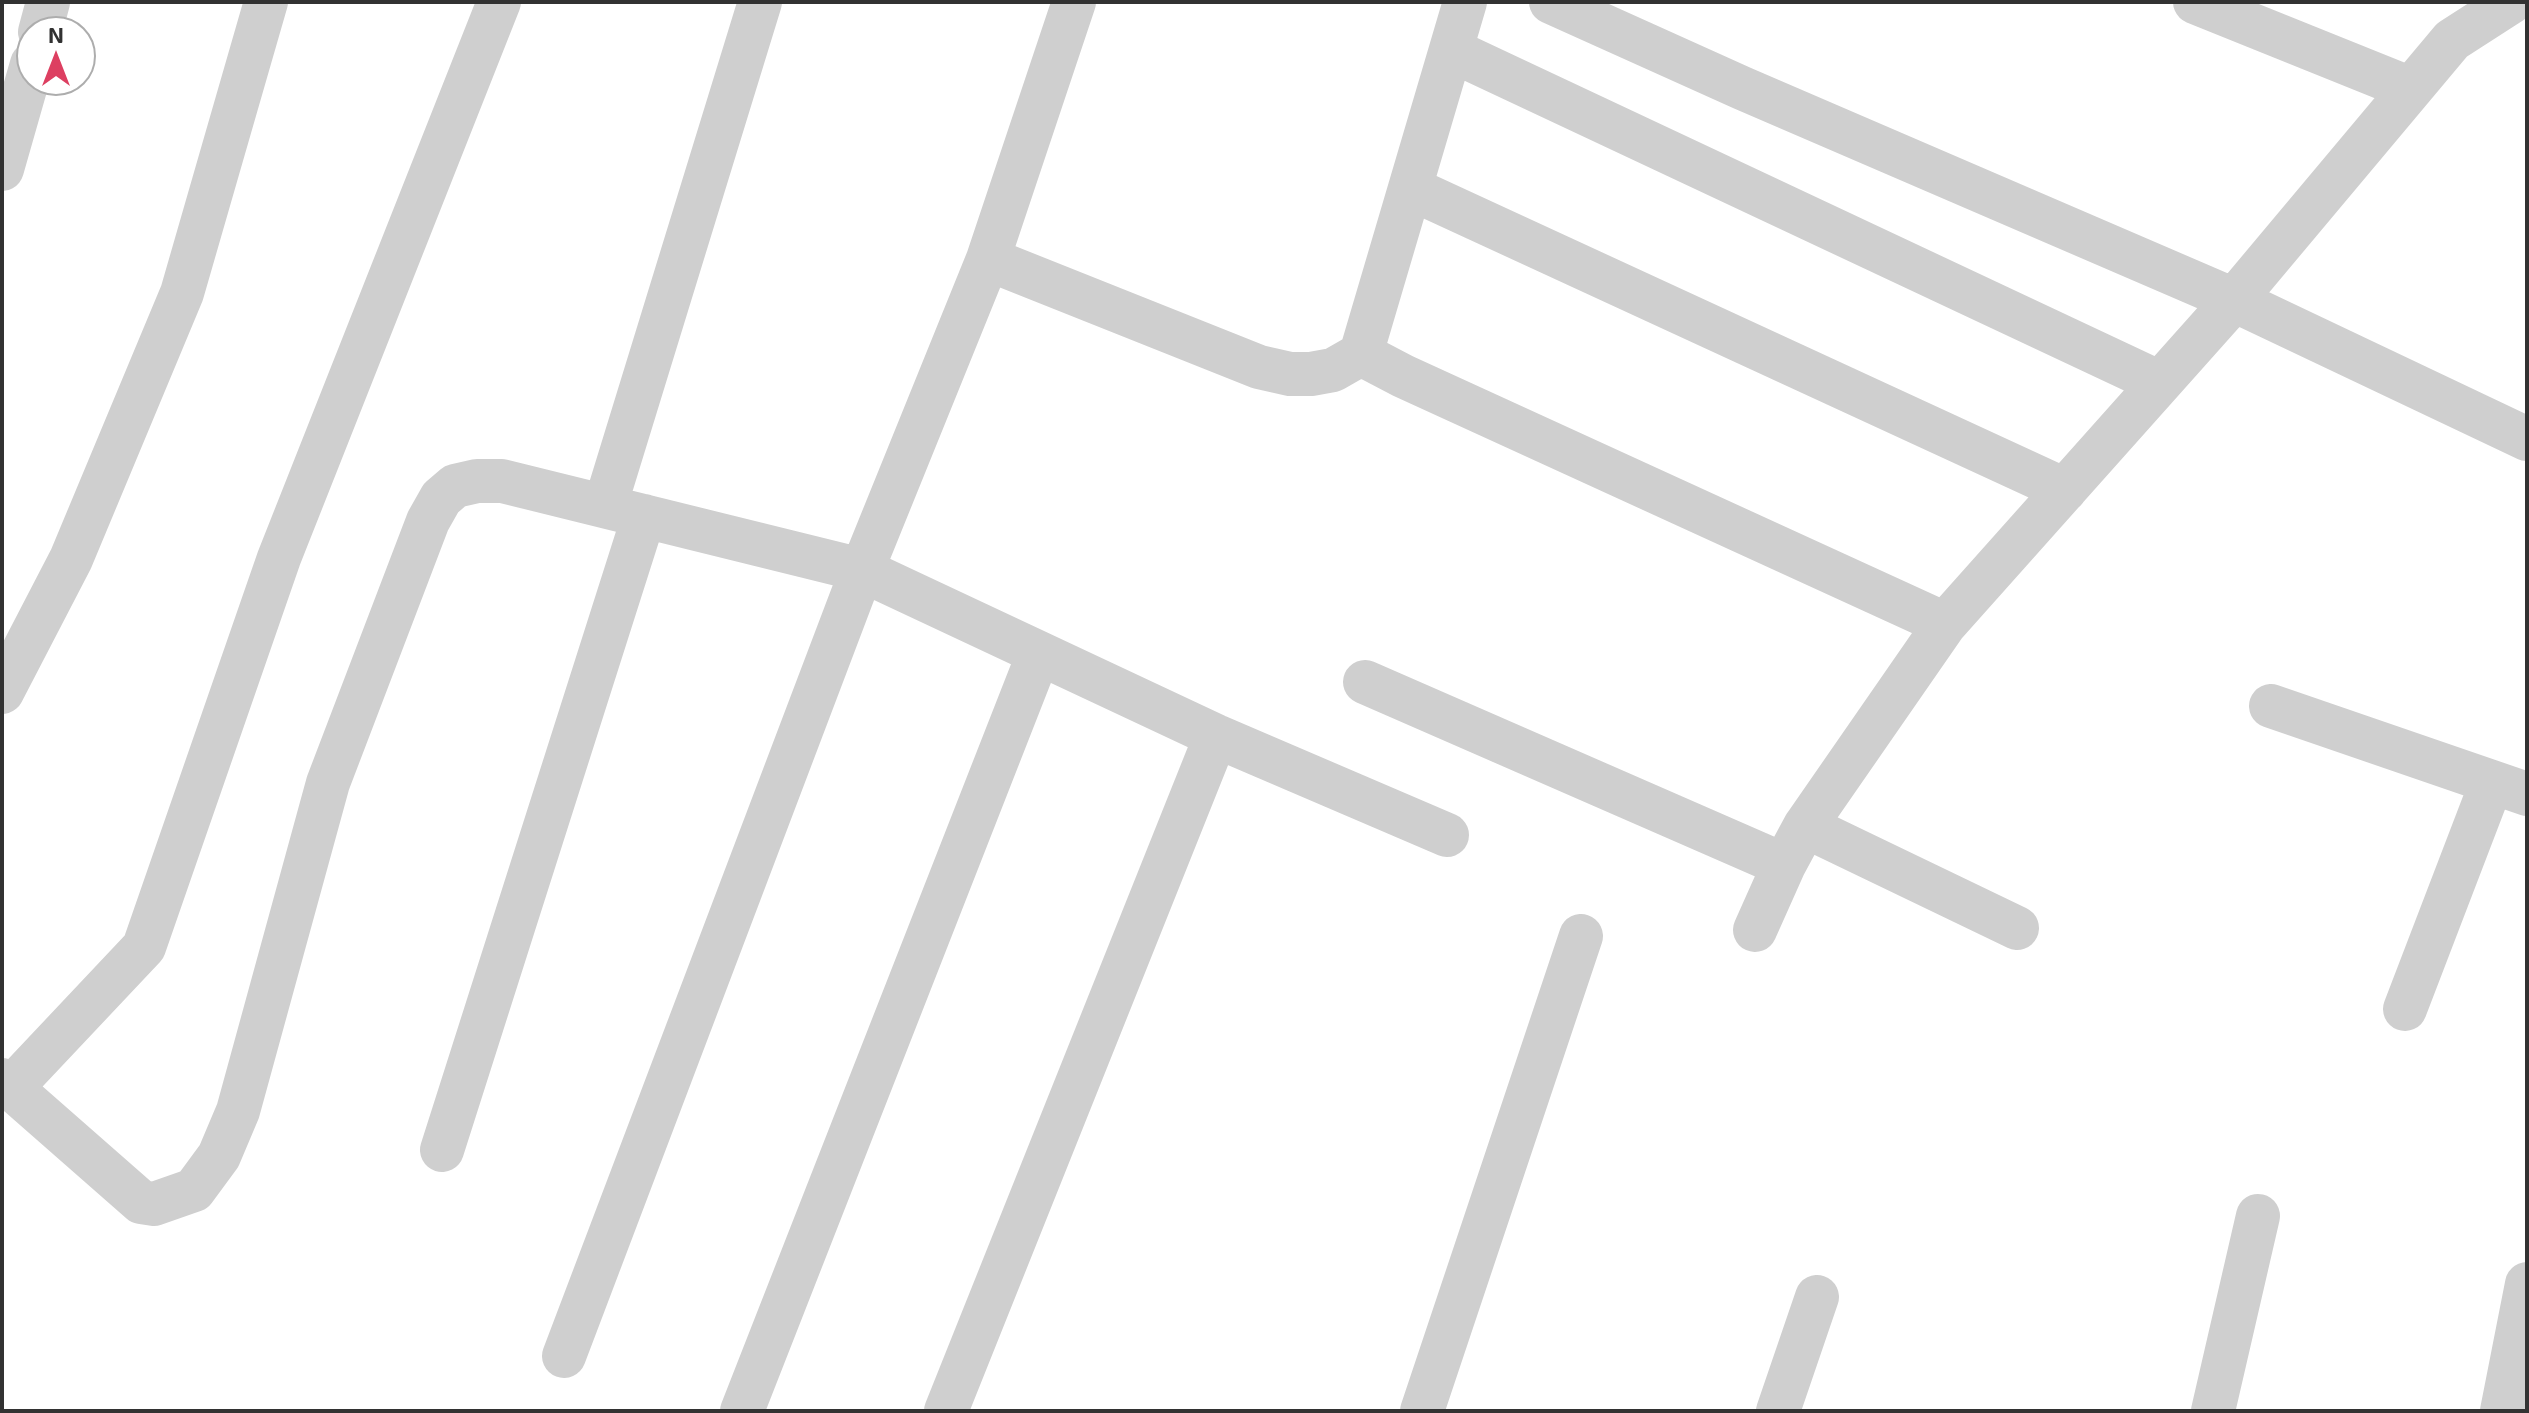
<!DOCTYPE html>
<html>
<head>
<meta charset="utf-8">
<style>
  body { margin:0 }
  #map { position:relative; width:2529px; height:1413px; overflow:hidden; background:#fff; font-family:"Exo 2",sans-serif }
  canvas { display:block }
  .frame { position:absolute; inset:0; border:4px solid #323232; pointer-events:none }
  .north { position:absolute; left:16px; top:16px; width:80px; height:80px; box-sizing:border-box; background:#fff; border:2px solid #adadad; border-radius:50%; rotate:0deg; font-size:22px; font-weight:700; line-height:32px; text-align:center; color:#323232 }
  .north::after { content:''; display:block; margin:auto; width:28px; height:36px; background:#dd3f61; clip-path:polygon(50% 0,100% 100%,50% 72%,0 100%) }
</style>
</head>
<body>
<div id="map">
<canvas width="2529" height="1413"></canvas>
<div class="frame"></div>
<div class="north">N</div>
</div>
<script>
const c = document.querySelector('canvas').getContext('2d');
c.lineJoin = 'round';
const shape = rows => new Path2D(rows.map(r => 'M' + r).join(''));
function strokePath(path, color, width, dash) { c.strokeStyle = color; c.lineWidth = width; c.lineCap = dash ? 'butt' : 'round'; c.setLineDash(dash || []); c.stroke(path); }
strokePath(shape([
  [1465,2,1361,354,1403,376,1945,624],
  [1551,2,1742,88,2234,300,2527,439],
  [2195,2,2411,89],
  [40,32,48,2],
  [1451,50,2160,383],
  [2,169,32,64],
  [1410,188,2065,490],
  [988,259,1259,367,1290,374,1311,374,1333,370,1361,354],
  [605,506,760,2],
  [1365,682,1784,865],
  [2,692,71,559,182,293,266,2],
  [2271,706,2527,794],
  [1805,826,2017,928],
  [1755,930,1784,865,1805,826,1945,624,2234,300,2452,40,2511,2],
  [2405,1009,2492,782],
  [2,1080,141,1202,154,1204,194,1190,219,1156,238,1111,328,783,428,521,441,498,455,486,477,481,502,481,862,570,1216,736,1447,835],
  [12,1087,144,947,279,558,499,2],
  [442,1150,644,516],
  [564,1356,862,570,988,259,1074,2],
  [742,1411,1039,653],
  [946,1411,1216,736],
  [1422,1411,1581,936],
  [1778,1411,1817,1297],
  [2213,1411,2258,1216],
  [2502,1411,2527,1284]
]), '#cfcfcf', 44);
</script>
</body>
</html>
